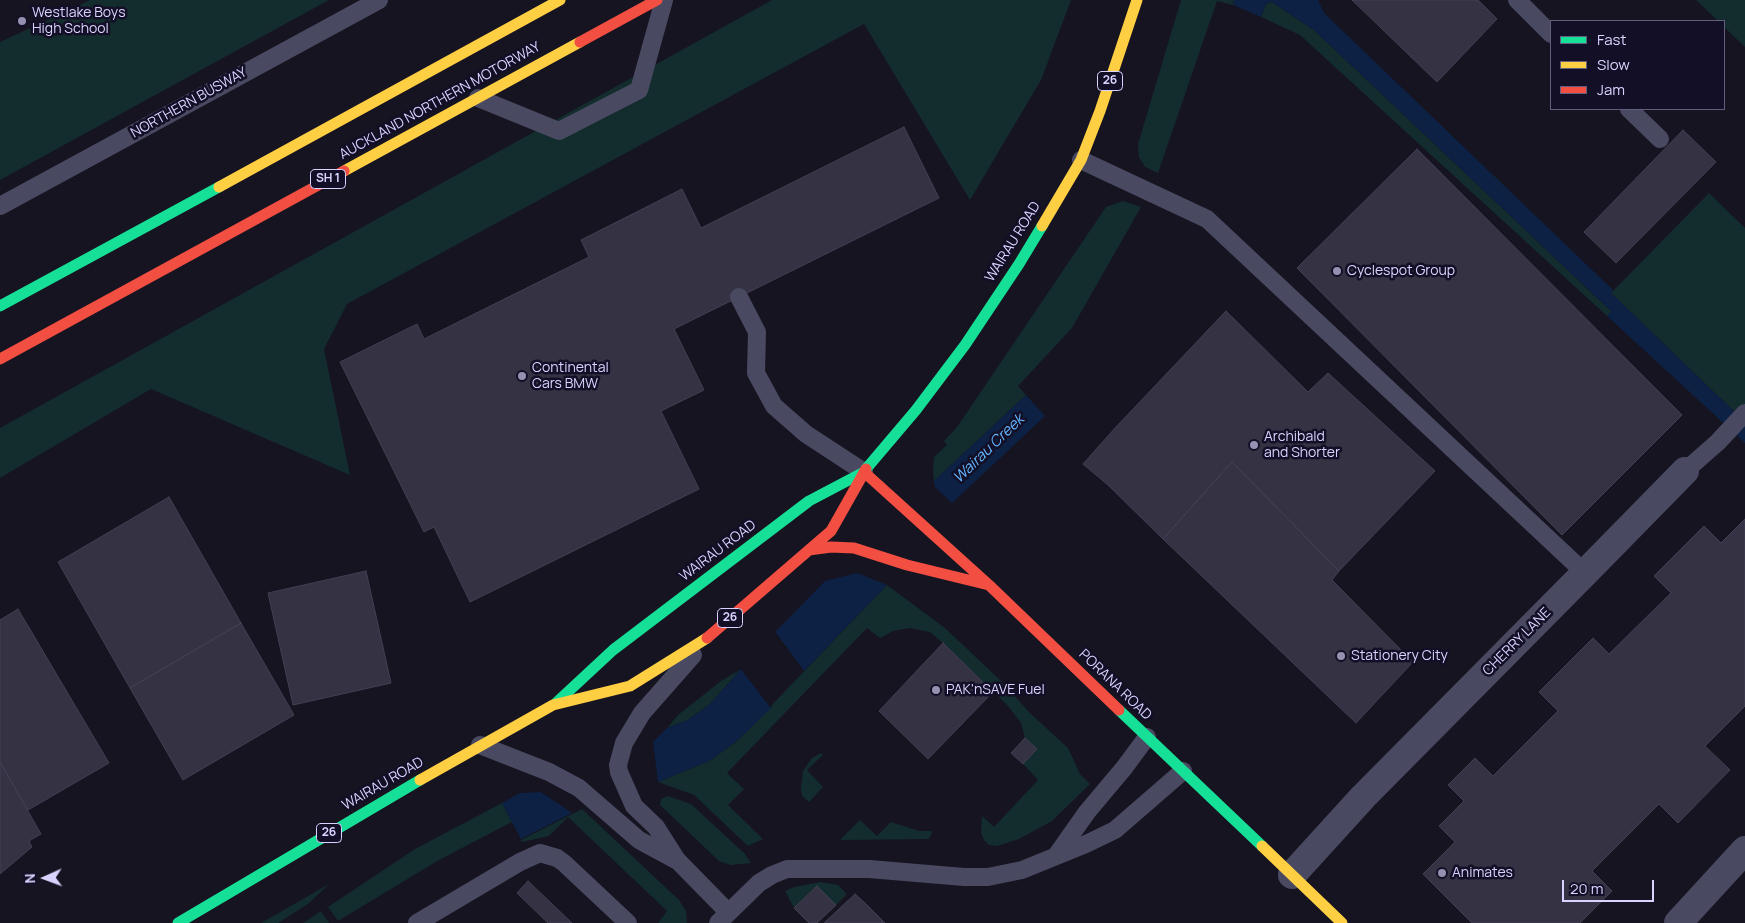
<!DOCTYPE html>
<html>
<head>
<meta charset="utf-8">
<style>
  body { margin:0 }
  #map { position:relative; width:1745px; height:923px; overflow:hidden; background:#161421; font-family:Manrope,sans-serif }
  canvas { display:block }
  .legend { position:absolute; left:1550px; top:20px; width:175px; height:90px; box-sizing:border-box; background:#130f26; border:1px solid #625e7d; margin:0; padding:6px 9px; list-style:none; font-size:15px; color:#d9d4ff }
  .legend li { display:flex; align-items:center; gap:10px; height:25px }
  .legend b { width:25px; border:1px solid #625e7d }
  .north { position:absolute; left:20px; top:853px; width:50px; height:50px; -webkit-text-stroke:4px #130f26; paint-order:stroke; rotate:268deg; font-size:14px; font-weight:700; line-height:20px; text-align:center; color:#d9d4ff }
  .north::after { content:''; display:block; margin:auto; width:18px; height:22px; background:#d9d4ff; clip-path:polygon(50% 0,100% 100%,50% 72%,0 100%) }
  .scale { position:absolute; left:1562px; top:880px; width:92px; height:22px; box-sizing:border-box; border:2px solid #d9d4ff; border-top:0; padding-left:6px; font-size:15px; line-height:18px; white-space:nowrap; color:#d9d4ff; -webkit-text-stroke:4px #130f26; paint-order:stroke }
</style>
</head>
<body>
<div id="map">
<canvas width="1745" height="923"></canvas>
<ul class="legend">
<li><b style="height:6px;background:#16e098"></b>Fast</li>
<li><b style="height:6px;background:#ffcf43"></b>Slow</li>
<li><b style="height:6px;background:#f24e42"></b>Jam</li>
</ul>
<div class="north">N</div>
<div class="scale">20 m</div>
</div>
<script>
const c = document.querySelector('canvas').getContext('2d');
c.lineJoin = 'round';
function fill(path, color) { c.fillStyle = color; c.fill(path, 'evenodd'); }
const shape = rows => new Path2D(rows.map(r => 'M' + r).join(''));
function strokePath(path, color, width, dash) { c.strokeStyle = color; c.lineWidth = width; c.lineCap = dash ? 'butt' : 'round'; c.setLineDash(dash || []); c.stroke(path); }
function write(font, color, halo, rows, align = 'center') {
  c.font = font + ' Manrope,sans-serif'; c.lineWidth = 5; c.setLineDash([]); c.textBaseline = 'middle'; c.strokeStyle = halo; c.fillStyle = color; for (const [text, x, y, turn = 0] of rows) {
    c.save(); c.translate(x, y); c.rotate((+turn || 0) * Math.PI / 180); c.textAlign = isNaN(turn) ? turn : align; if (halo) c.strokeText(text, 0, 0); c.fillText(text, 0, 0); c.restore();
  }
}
fill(shape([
  [90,0,329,0,0,180,0,42],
  [772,0,1071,0,1041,80,970,200,864,24,347,304,324,349,350,475,151,389,0,478,0,428],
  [1181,0,1234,0,1233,5,1217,1,1158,173,1145,167,1139,157,1138,144],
  [1696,0,1745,0,1745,47,1724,27,1724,21,1718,21],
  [1272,2,1315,31,1612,312,1607,316,1300,35,1261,17,1266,4],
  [1709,193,1745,228,1745,422,1611,293],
  [1123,201,1141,207,1072,328,1018,386,1026,395,934,481,933,471,934,457,947,445,944,441,957,427,1106,207],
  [887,585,945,628,1000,680,1030,713,1068,748,1080,774,1090,784,1052,821,1019,839,997,846,989,845,984,840,981,833,982,816,994,827,1038,780,1023,764,1037,749,1025,738,1021,723,1008,706,943,643,930,632,910,628,893,631,880,638,867,628,727,773,744,789,728,805,763,839,748,846,694,795,658,782,711,760,739,739],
  [741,669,710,704,688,720,667,728,678,715,721,681],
  [821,753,823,755,807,770,823,787,809,802,802,796,801,788,803,771,812,758],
  [668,796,691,804,745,854,751,863,731,865,719,861,660,805,661,799],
  [502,803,512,822,439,860,338,921,328,907,415,849],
  [582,809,679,900,686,911,687,923,658,923,667,911,568,817,549,836,522,842,521,840],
  [860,820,877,836,891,822,919,831,931,831,932,833,929,839,842,840,841,839],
  [820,882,838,885,847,894,836,905,817,886,794,908,785,891,794,887],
  [329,884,308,904,278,923,261,923],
  [321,911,329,923,303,923]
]), '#132c2d');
fill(shape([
  [1234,0,1318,0,1324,13,1613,290,1611,293,1745,422,1745,443,1607,316,1611,311,1315,31,1272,2,1266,4,1261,17,1233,5],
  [1026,395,1045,416,952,503,935,487,934,481],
  [857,573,887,585,804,671,775,632,825,581],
  [741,669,771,708,739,739,711,760,658,782,653,742,667,728,688,720,710,704],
  [541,792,572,813,521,839,502,803,520,793]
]), '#0d2144');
fill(shape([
  [775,632,804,671,802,672,773,633],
  [743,667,772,706,771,708,741,669]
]), '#161421');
const building = shape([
  [1352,0,1478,0,1497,19,1437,82,1352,0],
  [904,127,939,198,674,329,704,390,661,411,699,489,470,602,434,527,424,532,340,362,417,324,424,339,589,257,581,240,682,189,701,228,904,127],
  [1683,130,1716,162,1616,263,1584,232,1683,130],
  [1417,149,1682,415,1562,535,1297,268,1417,149],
  [1226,311,1308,392,1328,373,1435,471,1339,571,1232,462,1163,539,1108,485,1083,464,1116,427,1226,311],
  [1232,462,1339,571,1332,580,1413,662,1356,723,1163,539,1232,462],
  [169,497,241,623,130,688,58,562,169,497],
  [1745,519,1745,706,1705,746,1730,770,1678,823,1659,804,1592,871,1612,891,1580,923,1472,923,1423,874,1455,842,1439,826,1464,801,1448,785,1475,758,1493,776,1558,711,1539,692,1593,638,1609,654,1671,593,1654,576,1704,526,1721,543,1745,519],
  [366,571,391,683,293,705,268,593,366,571],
  [18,609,109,763,28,810,0,762,0,620,18,609],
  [241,623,294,715,183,780,130,688,241,623],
  [943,643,993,692,928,759,879,711,943,643],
  [1025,738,1037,749,1023,764,1011,753,1025,738],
  [0,762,41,834,29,841,32,847,0,874,0,762],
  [528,881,572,923,548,923,517,893,528,881],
  [817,886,836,905,817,923,809,923,794,908,817,886],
  [855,894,866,904,885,923,824,923,855,894]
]);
fill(building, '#343243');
strokePath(building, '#433f54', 1);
strokePath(shape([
  [1517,0,1551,34],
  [478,98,559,131,639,90,664,0],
  [1629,109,1660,139],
  [1081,160,1207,219,1585,573],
  [0,206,379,0],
  [739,297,757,332,756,373,774,406,806,434,864,472],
  [1685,471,1718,442,1745,413],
  [693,655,642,713,624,743,618,765,619,772,634,806,656,827,677,860,728,912],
  [480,745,549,772,579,788,639,840,676,860],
  [1056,856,1087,812,1124,768,1147,737],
  [417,923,520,862,540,853,557,858,564,863,628,923],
  [718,923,759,883,772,875,787,869,869,869,964,877,988,877,1022,870,1086,844,1115,830,1183,771]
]), '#4a4962', 18);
strokePath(shape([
  [1292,875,1363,797,1585,573,1685,471],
  [1678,923,1745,850]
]), '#4a4962', 28);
strokePath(shape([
  [0,306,219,187],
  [866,469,916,410,965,345,1019,264,1042,226],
  [556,703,613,650,809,501,864,472],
  [1119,710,1262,846],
  [178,923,420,780]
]), '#16e098', 11);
strokePath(shape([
  [344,171,580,42],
  [219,187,560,0],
  [1042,226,1081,160,1100,111,1137,0],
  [420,780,553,705,630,686,707,638],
  [1262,846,1342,923]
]), '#ffcf43', 11);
strokePath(shape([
  [580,42,657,0],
  [0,359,344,171],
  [864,472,989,585,1119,710],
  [809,550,831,547,854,548,907,565,989,585],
  [707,638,831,531,866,469]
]), '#f24e42', 11);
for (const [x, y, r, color] of [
  [22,21,5,"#9591b1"],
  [1337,271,5,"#9591b1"],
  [522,376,5,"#9591b1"],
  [1254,445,5,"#9591b1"],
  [1341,656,5,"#9591b1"],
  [936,690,5,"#9591b1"],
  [1442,873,5,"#9591b1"]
]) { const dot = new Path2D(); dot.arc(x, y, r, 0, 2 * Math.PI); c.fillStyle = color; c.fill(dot); strokePath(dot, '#130f26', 2); }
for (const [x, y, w] of [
  [1110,81,25],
  [328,179,35],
  [730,618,25],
  [329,833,25]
]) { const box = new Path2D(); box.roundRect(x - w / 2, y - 9.5, w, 19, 4); c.fillStyle = '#130f26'; c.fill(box); strokePath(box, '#d9d4ff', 1); }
write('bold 12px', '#d9d4ff', null, [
  ["26",1110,81],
  ["SH 1",328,179],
  ["26",730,618],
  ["26",329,833]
]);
write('14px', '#d9d4ff', '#130f26', [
  ["Westlake Boys",32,13],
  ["High School",32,29],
  ["Cyclespot Group",1347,271],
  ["Continental",532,368],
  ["Cars BMW",532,384],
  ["Archibald",1264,437],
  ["and Shorter",1264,453],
  ["Stationery City",1351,656],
  ["PAK'nSAVE Fuel",946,690],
  ["Animates",1452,873]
], 'left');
write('14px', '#d9d4ff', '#130f26', [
  ["AUCKLAND NORTHERN MOTORWAY",440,101,-29],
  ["NORTHERN BUSWAY",189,103,-29],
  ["WAIRAU ROAD",1013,242,-58],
  ["WAIRAU ROAD",718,551,-37],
  ["CHERRY LANE",1517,642,-45],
  ["PORANA ROAD",1115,685,44],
  ["WAIRAU ROAD",383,784,-30]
]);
write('italic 15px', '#62b6ff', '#130f26', [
  ["Wairau Creek",989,449,-44]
]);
</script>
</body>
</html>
